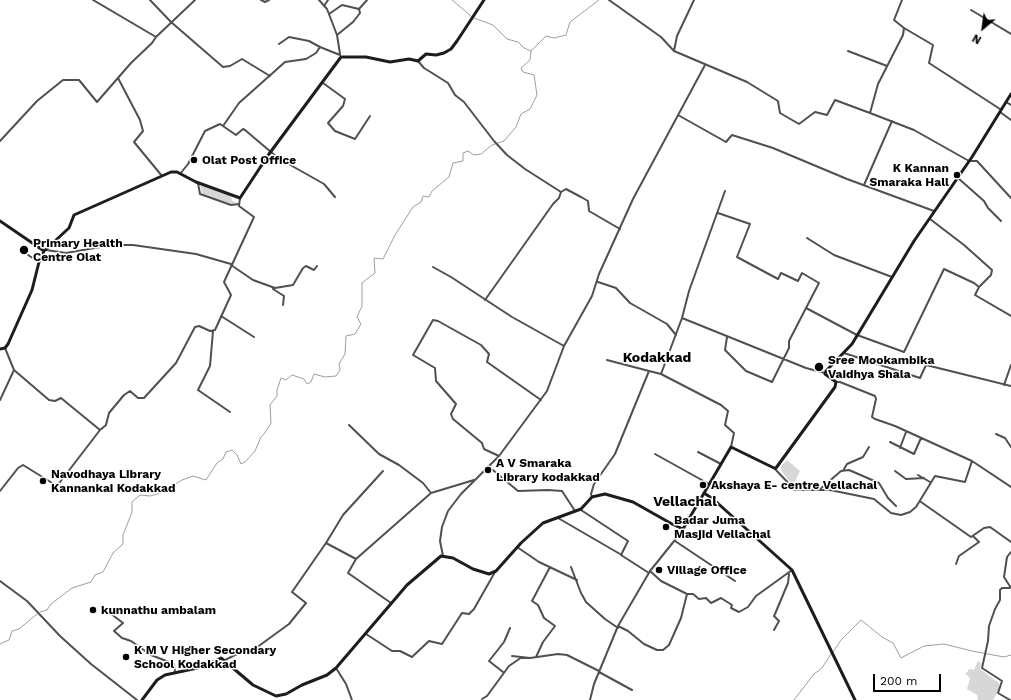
<!DOCTYPE html>
<html>
<head>
<meta charset="utf-8">
<style>
  body { margin:0 }
  #map { position:relative; width:1011px; height:700px; overflow:hidden; background:#fff; font-family:"Work Sans",sans-serif }
  canvas { display:block }
  .north { position:absolute; left:963px; top:8px; width:40px; height:40px; -webkit-text-stroke:3px #fff; paint-order:stroke; rotate:209deg; font-size:11px; font-weight:700; line-height:16px; text-align:center; color:#000 }
  .north::after { content:''; display:block; margin:auto; width:14px; height:18px; background:#000; clip-path:polygon(50% 0,100% 100%,50% 72%,0 100%) }
  .scale { position:absolute; left:873px; top:674px; width:68px; height:18px; box-sizing:border-box; border:2px solid #000; border-top:0; padding-left:5px; font-size:12px; line-height:14px; white-space:nowrap; color:#000; -webkit-text-stroke:3px #fff; paint-order:stroke }
</style>
</head>
<body>
<div id="map">
<canvas width="1011" height="700"></canvas>
<div class="north">N</div>
<div class="scale">200 m</div>
</div>
<script>
const c = document.querySelector('canvas').getContext('2d');
c.lineJoin = 'round';
function fill(path, color) { c.fillStyle = color; c.fill(path, 'evenodd'); }
const shape = rows => new Path2D(rows.map(r => 'M' + r).join(''));
function strokePath(path, color, width, dash) { c.strokeStyle = color; c.lineWidth = width; c.lineCap = dash ? 'butt' : 'round'; c.setLineDash(dash || []); c.stroke(path); }
function write(font, color, halo, rows, align = 'center') {
  c.font = font + ' "Work Sans",sans-serif'; c.lineWidth = 3; c.setLineDash([]); c.textBaseline = 'middle'; c.strokeStyle = halo; c.fillStyle = color; for (const [text, x, y, turn = 0] of rows) {
    c.save(); c.translate(x, y); c.rotate((+turn || 0) * Math.PI / 180); c.textAlign = isNaN(turn) ? turn : align; if (halo) c.strokeText(text, 0, 0); c.fillText(text, 0, 0); c.restore();
  }
}
fill(shape([
  [202,186,231,196,232,201,237,203,232,204,202,195,201,187],
  [787,460,800,471,793,486,781,470,781,466],
  [978,661,981,663,980,669,999,683,999,690,993,700,978,700,977,695,967,689,970,678,965,673,968,672,968,670,971,669,974,670]
]), '#d7d7d7');
strokePath(shape([
  [452,0,471,16],
  [474,18,493,25,507,39,518,42,524,48,531,51],
  [40,612,47,610,51,604,72,588,91,582,95,575,103,572,113,553,123,544,123,535,132,512,132,502,140,495,150,496,161,493,182,480,193,476,206,480,217,463,223,459,226,452,232,450,237,455,241,464,245,462,255,451,261,437,264,434,271,423,270,405,277,396,277,390,281,378,286,380,292,375,304,379,307,384,311,382,314,374,325,377,336,376,340,370,339,364,345,354,346,336,355,334,361,324,357,317,362,306,362,283,375,273,374,258,383,259,395,235,413,207,421,202,423,196,429,197,432,191,449,177,453,163,463,161,463,153,468,151,474,155,481,154,492,145,504,141,516,127,521,114,530,109,537,95,534,75,523,72,521,68,530,60,531,51,546,36,554,38,566,35,570,22,599,0],
  [0,644,9,640,12,631,19,629,37,614],
  [833,652,841,640,861,620,882,637,893,643,901,658,924,646,944,644,972,651,1004,657,1011,655],
  [794,700,814,674,822,668,831,654]
]), '#9e9e9e', 1);
strokePath(shape([
  [93,0,156,37],
  [150,0,171,22,223,67,230,66,242,59,270,76],
  [261,0,265,2,269,0],
  [319,0,327,9,337,35,340,54],
  [609,0,661,37,674,51,747,82,778,101,780,113,799,124,815,112,827,115,835,100,870,113],
  [902,0,894,20,904,28,903,35,878,84,870,113,914,130,969,161,977,161,1011,198],
  [324,6,328,0],
  [971,10,1011,34],
  [329,14,342,5,359,9],
  [904,28,933,45,929,63,1000,109],
  [337,35,353,22,360,13,359,9,367,0],
  [279,44,289,37,309,41,320,47],
  [674,51,677,36,694,0],
  [848,51,887,66],
  [418,61,424,68,448,83,455,95,464,102,494,141,507,155,525,169,561,192,559,198,553,204,485,300],
  [118,78,140,120,143,131,134,142,162,176],
  [323,83,345,99,343,106,328,123,335,131,355,139,370,116],
  [1006,102,1011,105],
  [1000,112,1011,120],
  [678,115,726,142,732,135,773,148,847,179,934,211],
  [223,126,239,103,285,62,306,59,316,53,320,47,340,55],
  [0,141,37,101,63,80,79,80,97,102,131,63,152,43,156,37,195,0],
  [180,174,188,164,205,131,220,124,236,135,243,129,245,130,278,158,324,184,335,197],
  [958,178,984,201,988,208,1001,221],
  [198,183,200,194,231,205,239,204],
  [864,185,892,121],
  [561,192,566,189,581,197,588,201,589,211,620,229],
  [718,213,750,224,737,257,778,279,781,273,798,281,802,273,819,283,806,308],
  [930,219,964,245,992,270,991,275,979,287],
  [807,238,834,255,892,277],
  [46,250,66,253,112,245,133,245,196,254,231,264],
  [28,255,39,262],
  [231,265,253,280,275,288,293,285,303,268,306,266,314,270,317,266],
  [433,267,451,277,512,317,564,346],
  [598,282,616,288,630,303,667,324,676,335],
  [273,289,284,296,283,305],
  [221,316,254,337],
  [682,318,689,291,725,191],
  [213,331,210,366,198,390,230,412],
  [727,337,725,350,746,371,772,382,789,348,789,341,806,308,857,335,904,352,944,269,974,283,979,287,975,295,1011,316],
  [844,353,920,378,926,365,1011,386],
  [607,360,649,371],
  [14,370,49,400,55,401,61,398,100,430],
  [661,374,721,405,728,411,725,425,734,433,731,447],
  [836,382,840,382,875,396,876,399,872,417,875,419,895,426,972,461,1011,487],
  [1004,385,1011,365],
  [0,400,14,370,5,348],
  [349,425,379,454,399,465,423,483,431,493],
  [996,434,1005,438,1011,447],
  [890,442,914,454,921,438],
  [900,448,906,432],
  [698,452,721,464],
  [655,454,709,484],
  [499,456,484,449,482,443,453,419,451,414,456,404,436,381,435,368,413,355,433,320,438,321,481,345,489,354,487,362,541,400],
  [488,466,518,491,548,490,562,491,575,511],
  [774,468,795,490,830,490,874,499,891,513,901,515,910,512,916,507,935,476,965,482,972,461],
  [844,469,847,464,863,457,869,447],
  [895,471,906,479,924,478],
  [918,475,930,482],
  [819,490,841,471,849,470,879,483,888,498,896,506],
  [0,491,18,468,23,465,57,486,100,430,106,425,109,413,124,395,130,391,138,398,144,398,176,363,195,327,199,326,210,331,215,330,231,295,224,282,254,217,239,206,240,198],
  [592,497,591,494,594,484,615,454,649,371,661,374,682,318,806,368,825,373],
  [921,502,971,537,984,528,990,527,1011,542],
  [581,510,628,541,621,555,649,573],
  [558,518,620,554],
  [675,541,735,581],
  [326,543,343,515,383,471],
  [517,547,539,562,577,580],
  [1011,552,1007,557,1004,577,1011,588],
  [443,556,440,541,442,527,448,511,461,494,499,456,547,391,564,346,592,296,599,274,633,199,705,65],
  [356,559,348,573,391,603],
  [956,564,959,556,979,542,973,536],
  [571,567,581,593,586,602,605,619,618,628],
  [0,581,27,601,60,636,91,664,137,700],
  [1009,588,1002,588,1000,590,1000,600,995,609,989,626,988,641,982,668,1002,681,998,693,1010,700],
  [687,594,693,594,699,599,706,598,711,603,721,598,732,605,731,608,739,612,748,607,756,596,792,570],
  [110,613,123,623,114,631,122,638,131,641,151,655,174,664,175,672],
  [618,626,628,631,644,644,657,650,663,650,669,645,681,618,687,594,661,581,650,571],
  [774,630,779,621,774,616,775,614,788,583,789,574],
  [366,634,392,651,400,651,412,657,429,641,442,644,462,613,469,614,474,609,495,572],
  [512,656,530,658,558,654,567,655,599,671],
  [536,657,543,642,555,626,544,618,538,605,532,601,550,567],
  [225,660,239,653,256,648,289,624,306,603,292,592,326,543,356,559,431,493,474,480],
  [336,668,346,684,352,700],
  [503,672,489,661,504,642,510,628],
  [599,672,632,690],
  [482,699,487,696,509,666,522,657],
  [590,700,594,684,618,626,650,571,683,530]
]), '#505050', 2);
strokePath(shape([
  [0,221,44,251],
  [0,349,5,348,8,344,32,290,39,262,44,251,69,228,74,215,171,172,177,172,196,182,240,198,269,154,341,57,366,57,390,62,409,59,418,61,426,54,436,55,444,53,451,49,457,41,484,0],
  [704,493,713,499,792,570,855,700],
  [142,700,157,680,165,675,202,667,221,658,253,685,276,696,286,694,302,685,327,675,336,668,407,585,441,556,453,558,473,569,489,574,496,571,521,543,543,523,581,509,592,497,605,494,633,502,672,524,683,529,731,447,774,468,776,468,835,387,836,382,825,374,826,371,852,344,914,241,972,157,1011,94]
]), '#1d1d1d', 3);
for (const [x, y, r, color] of [
  [194,160,4,"#000"],
  [957,175,4,"#000"],
  [24,250,5,"#000"],
  [819,367,5,"#000"],
  [488,470,4,"#000"],
  [43,481,4,"#000"],
  [703,485,4,"#000"],
  [666,527,4,"#000"],
  [659,570,4,"#000"],
  [93,610,4,"#000"],
  [126,657,4,"#000"]
]) { const dot = new Path2D(); dot.arc(x, y, r, 0, 2 * Math.PI); c.fillStyle = color; c.fill(dot); strokePath(dot, '#fff', 1.5); }
write('bold 12px', '#000', '#fff', [
  ["Olat Post Office",202,160],
  ["K Kannan",949,168,"right"],
  ["Smaraka Hall",949,182,"right"],
  ["Primary Health",33,243],
  ["Centre Olat",33,257],
  ["Sree Mookambika",828,360],
  ["Vaidhya Shala",828,374],
  ["A V Smaraka",496,463],
  ["Library kodakkad",496,477],
  ["Navodhaya Library",51,474],
  ["Kannankai Kodakkad",51,488],
  ["Akshaya E- centre Vellachal",711,485],
  ["Badar Juma",674,520],
  ["Masjid Vellachal",674,534],
  ["Village Office",667,570],
  ["kunnathu ambalam",101,610],
  ["K M V Higher Secondary",134,650],
  ["School Kodakkad",134,664]
], 'left');
write('bold 14px', '#000', '#fff', [
  ["Kodakkad",657,358],
  ["Vellachal",685,502]
]);
</script>
</body>
</html>
